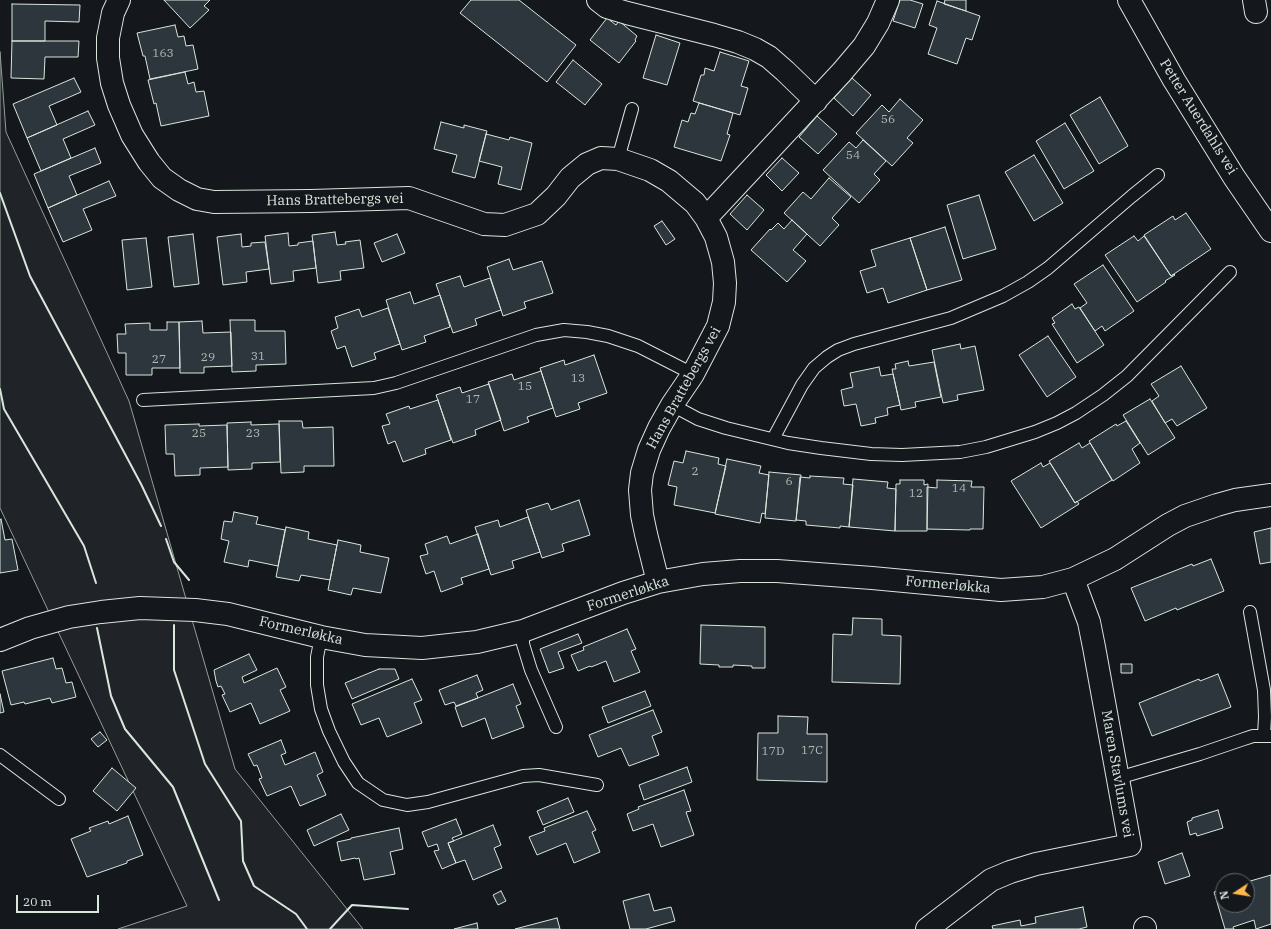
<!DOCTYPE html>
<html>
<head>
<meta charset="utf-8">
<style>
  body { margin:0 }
  #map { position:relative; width:1271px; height:929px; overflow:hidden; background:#14181c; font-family:"IBM Plex Serif",serif }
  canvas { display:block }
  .north { position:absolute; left:1215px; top:873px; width:40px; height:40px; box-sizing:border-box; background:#14181c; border:1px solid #626a69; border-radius:50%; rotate:258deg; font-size:11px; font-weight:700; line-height:16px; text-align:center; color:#d8e6dc }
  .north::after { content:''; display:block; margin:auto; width:14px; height:18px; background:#ffb74d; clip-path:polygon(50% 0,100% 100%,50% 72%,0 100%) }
  .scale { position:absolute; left:16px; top:895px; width:83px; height:18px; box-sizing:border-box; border:2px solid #d8e6dc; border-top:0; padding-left:5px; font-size:12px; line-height:14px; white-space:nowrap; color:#d8e6dc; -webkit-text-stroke:3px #14181c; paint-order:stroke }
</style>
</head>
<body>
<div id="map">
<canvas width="1271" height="929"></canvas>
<div class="north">N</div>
<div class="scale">20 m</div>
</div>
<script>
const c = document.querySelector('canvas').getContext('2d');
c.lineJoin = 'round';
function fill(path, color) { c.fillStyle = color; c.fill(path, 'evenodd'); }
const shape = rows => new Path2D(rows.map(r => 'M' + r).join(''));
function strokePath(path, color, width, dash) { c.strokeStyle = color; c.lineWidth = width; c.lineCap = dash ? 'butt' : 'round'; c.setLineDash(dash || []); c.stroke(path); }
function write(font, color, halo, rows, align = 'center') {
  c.font = font + ' "IBM Plex Serif",serif'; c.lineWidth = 3; c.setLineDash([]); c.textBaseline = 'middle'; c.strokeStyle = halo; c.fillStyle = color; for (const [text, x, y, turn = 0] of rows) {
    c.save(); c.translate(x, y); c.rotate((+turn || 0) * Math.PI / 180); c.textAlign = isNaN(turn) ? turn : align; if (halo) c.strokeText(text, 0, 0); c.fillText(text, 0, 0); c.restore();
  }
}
const green = shape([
  [0,52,6,132,129,401,235,769,363,929,118,929,187,906,0,508,0,52]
]);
fill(green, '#202428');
strokePath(green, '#939e99', 1);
const building = shape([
  [164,0,210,0,204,6,209,10,190,28,164,0],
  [471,0,519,0,576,45,547,82,460,13,471,0],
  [900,0,910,0,923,4,915,28,893,21,900,0],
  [945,0,966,0,966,11,944,4,945,0],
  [937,1,980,16,972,40,966,38,957,64,928,54,937,28,929,25,937,1],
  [12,4,80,5,79,22,45,21,45,41,12,41,12,4],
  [607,18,616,25,619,21,637,36,635,40,636,41,619,63,590,40,607,18],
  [175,25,178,37,184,36,186,46,193,45,198,69,150,79,145,56,143,56,137,33,175,25],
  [656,35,680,43,667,85,643,78,656,35],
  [12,41,79,41,78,57,45,57,44,79,11,78,12,41],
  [720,52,749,61,741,86,748,88,740,115,693,101,701,75,704,75,705,68,714,71,720,52],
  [573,60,602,84,585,105,556,82,573,60],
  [185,72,188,84,194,82,196,92,204,91,209,116,161,126,156,103,154,104,148,80,185,72],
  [74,78,81,92,49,106,57,125,27,138,13,104,74,78],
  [852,78,871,95,853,116,834,98,852,78],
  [1100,97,1128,146,1099,164,1070,115,1100,97],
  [900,99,923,120,907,138,913,143,892,166,856,133,882,105,889,112,900,99],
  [699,103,733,113,727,134,730,135,721,161,674,147,682,120,688,122,691,113,695,114,699,103],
  [88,111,95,125,63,139,71,158,41,171,27,138,88,111],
  [817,116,837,134,818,154,799,137,817,116],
  [441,122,464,128,464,125,487,131,475,178,452,172,457,155,434,149,441,122],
  [1065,123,1094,171,1064,189,1036,141,1065,123],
  [486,134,509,140,510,137,532,143,521,190,498,184,502,167,479,161,486,134],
  [863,140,886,161,874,174,880,180,859,203,823,170,849,142,856,148,863,140],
  [95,148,101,163,69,176,77,195,48,208,34,174,95,148],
  [1034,155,1063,203,1034,221,1005,172,1034,155],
  [782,158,799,173,782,191,766,175,782,158],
  [829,178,851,197,832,218,839,225,820,246,784,213,803,192,811,199,829,178],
  [109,181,116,196,83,209,92,230,63,242,48,208,109,181],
  [747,195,764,210,747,230,730,214,747,195],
  [979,195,996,249,963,259,947,205,979,195],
  [1186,213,1211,249,1171,276,1144,235,1173,216,1175,220,1186,213],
  [792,220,807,234,793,250,806,261,787,282,751,250,770,229,771,230,778,223,784,229,792,220],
  [662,221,675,239,666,245,654,226,662,221],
  [945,227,962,280,927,290,910,238,945,227],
  [335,232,337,245,346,244,345,242,360,240,364,268,340,271,341,280,318,283,312,235,335,232],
  [288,233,289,246,298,245,298,243,313,241,316,268,293,271,294,281,271,284,265,236,288,233],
  [193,234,199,284,174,287,168,237,193,234],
  [241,234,242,247,251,246,251,243,265,242,269,269,246,272,247,282,223,285,217,237,241,234],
  [397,234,405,253,382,262,374,243,397,234],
  [1134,236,1138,241,1144,236,1171,276,1174,274,1175,275,1165,281,1166,282,1137,302,1105,255,1134,236],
  [146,238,152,287,127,290,122,240,146,238],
  [910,238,927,290,888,303,883,288,867,293,860,271,876,266,871,250,910,238],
  [509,259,513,270,542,261,553,293,524,302,526,308,503,316,487,267,509,259],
  [1103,265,1134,311,1105,331,1102,326,1095,331,1080,308,1087,303,1074,284,1103,265],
  [460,276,464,287,490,278,501,310,475,319,477,325,453,333,436,284,460,276],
  [410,292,414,304,440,295,450,327,424,336,426,342,402,350,386,300,410,292],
  [1072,304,1075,309,1079,307,1104,345,1077,363,1052,324,1055,323,1052,318,1072,304],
  [388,308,400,344,374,353,376,359,352,367,345,346,337,349,331,331,338,328,335,317,359,309,362,317,388,308],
  [230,320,255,320,255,331,285,331,286,364,256,365,256,371,232,372,230,320],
  [202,321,203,333,231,332,232,366,204,367,204,373,180,373,179,322,202,321],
  [167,322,179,322,180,368,152,368,152,375,126,375,126,353,118,353,117,334,126,334,125,324,150,323,150,330,167,330,167,322],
  [1048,336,1076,377,1047,397,1019,355,1048,336],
  [960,344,961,349,975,346,984,390,957,395,958,400,943,403,932,350,960,344],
  [594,355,607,393,578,403,580,409,556,417,540,368,564,360,565,365,594,355],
  [908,361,909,366,934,362,941,397,915,402,916,407,901,410,892,369,896,369,895,364,908,361],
  [1181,366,1207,408,1177,426,1172,419,1165,423,1152,401,1159,396,1151,384,1181,366],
  [879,367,881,376,893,374,900,405,887,408,888,415,875,418,876,423,861,426,856,404,844,406,841,390,853,387,850,373,879,367],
  [541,371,553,408,527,417,529,422,504,431,488,382,512,374,514,380,541,371],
  [489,384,501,420,475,430,476,435,453,443,436,395,460,387,462,393,489,384],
  [1150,399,1175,438,1148,455,1123,415,1150,399],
  [438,400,451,440,425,449,426,454,403,462,395,441,388,444,382,426,390,424,386,414,409,406,410,409,438,400],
  [279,421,302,421,303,428,333,427,334,466,304,466,304,472,281,473,279,421],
  [1126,421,1140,443,1132,449,1140,463,1113,481,1089,441,1116,424,1117,426,1126,421],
  [251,422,251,425,279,424,280,462,252,463,252,469,228,470,227,423,251,422],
  [199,424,199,426,227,425,228,467,200,468,200,475,175,476,174,454,166,454,165,425,199,424],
  [1079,443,1082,448,1090,443,1112,480,1075,503,1049,461,1079,443],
  [686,451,719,458,718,464,726,466,715,513,674,505,677,487,668,485,674,461,683,463,686,451],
  [727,459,761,466,759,473,769,475,765,514,762,513,760,523,715,514,727,459],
  [1041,463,1043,467,1050,463,1075,503,1077,501,1079,504,1041,528,1011,481,1041,463],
  [769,472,801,475,796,521,765,518,769,472],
  [810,476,844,478,843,484,853,485,849,527,840,526,840,528,806,525,806,521,796,520,800,477,810,478,810,476],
  [853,479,888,482,887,488,896,489,895,531,849,527,853,479],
  [900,480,924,480,924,485,928,484,927,531,895,531,896,484,900,484,900,480],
  [937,480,972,481,971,487,984,487,983,529,970,529,970,530,927,529,927,487,937,488,937,480],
  [579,500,590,535,562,544,564,551,542,558,526,510,548,503,551,510,579,500],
  [234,512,258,517,256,524,285,530,278,566,249,560,248,567,224,562,229,541,221,539,224,521,232,522,234,512],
  [528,517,540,552,512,561,514,568,491,575,475,527,498,520,500,527,528,517],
  [1,519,5,540,12,539,18,570,0,573,0,520,1,519],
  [286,527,309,532,308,539,337,545,330,580,301,575,299,581,276,577,286,527],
  [1271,528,1271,562,1260,564,1254,532,1271,528],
  [478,534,489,569,461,578,463,584,441,592,434,571,426,574,420,556,428,554,425,544,447,536,450,544,478,534],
  [338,540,361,545,360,552,389,558,381,593,353,588,351,595,328,590,338,540],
  [1211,559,1224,591,1177,610,1176,608,1145,621,1131,588,1192,564,1193,566,1211,559],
  [853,618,882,619,882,635,901,636,900,684,832,682,833,634,852,635,853,618],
  [701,625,765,627,765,668,752,668,752,666,733,665,733,667,719,667,719,665,700,664,701,625],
  [627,629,636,649,631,651,640,672,614,682,606,661,591,667,590,666,578,671,571,655,584,650,583,647,627,629],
  [578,634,582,643,558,652,564,668,549,673,540,649,578,634],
  [249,654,257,670,242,677,244,683,277,668,286,687,280,690,290,711,260,724,251,703,230,712,222,695,225,694,221,686,218,687,216,681,214,670,249,654],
  [53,658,56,669,62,668,66,683,72,682,76,697,52,703,50,698,25,704,24,702,11,705,2,671,53,658],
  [1121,664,1132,664,1132,673,1121,673,1121,664],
  [379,669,395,669,399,679,352,699,345,683,379,669],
  [1218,674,1231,707,1152,736,1139,703,1199,679,1200,681,1218,674],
  [477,675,483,690,476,693,478,698,456,706,454,702,445,705,439,690,477,675],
  [412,679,422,700,414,703,422,723,387,737,379,718,361,725,352,704,412,679],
  [513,684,521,704,516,706,524,727,492,739,485,718,462,727,455,707,513,684],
  [645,691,651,706,608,723,602,707,645,691],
  [0,694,4,712,0,713,0,694],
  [653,710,662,732,652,736,659,755,629,766,621,748,598,757,589,735,653,710],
  [778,716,808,717,807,734,827,734,827,782,757,780,758,733,778,733,778,716],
  [100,732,107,740,98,747,91,739,100,732],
  [281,740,286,753,281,755,285,765,315,752,323,772,317,775,326,795,300,806,291,786,267,796,259,779,262,778,257,765,254,766,248,754,281,740],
  [687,767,692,782,644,800,639,785,687,767],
  [112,768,136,788,117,811,93,791,112,768],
  [684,790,691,811,686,812,694,835,661,847,653,824,633,831,627,814,639,809,638,807,684,790],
  [568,798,574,812,543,825,537,811,568,798],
  [1218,810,1223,828,1197,836,1196,833,1190,835,1187,822,1192,820,1192,818,1218,810],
  [587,811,596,830,592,832,600,852,574,863,566,843,537,855,529,837,545,831,544,828,587,811],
  [341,814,349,830,314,846,307,830,341,814],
  [128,816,143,855,127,861,127,863,87,877,71,839,91,831,89,828,108,821,109,824,128,816],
  [456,819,462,834,452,838,454,841,448,843,456,863,442,869,434,851,439,850,437,844,428,847,422,832,456,819],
  [493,825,501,845,494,848,502,868,473,880,465,860,456,863,448,843,493,825],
  [399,828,403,849,390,852,395,874,364,880,359,858,356,859,355,858,341,861,337,842,351,839,351,838,399,828],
  [1182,853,1190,876,1165,884,1158,862,1182,853],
  [1271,875,1271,924,1256,929,1254,920,1233,927,1234,929,1225,929,1214,892,1223,889,1223,905,1247,905,1247,882,1271,875],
  [501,891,506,901,498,905,493,895,501,891],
  [649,894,654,911,671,907,675,921,646,929,630,929,623,901,649,894],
  [1083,907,1087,927,1079,929,993,929,992,926,1020,920,1021,926,1036,923,1035,917,1083,907],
  [557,918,560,929,515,929,557,918],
  [477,923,478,929,454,929,477,923]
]);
fill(building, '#2c363c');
strokePath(building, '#d8e6dc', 1);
const lane = shape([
  [618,159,632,109],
  [143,400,374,388,396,383,536,335,564,330,587,332,608,336,638,346,693,374],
  [672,405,698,419,726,428,788,443,821,448,871,454,902,455,960,452,986,447,1035,432,1057,423,1076,413,1103,395,1127,376,1230,272],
  [773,439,802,385,814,368,827,357,838,350,854,344,951,318,1003,296,1028,282,1048,268,1132,196,1158,175],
  [1250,612,1264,690,1265,717,1264,735],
  [523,631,523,644,531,670,556,727],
  [321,637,317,657,317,685,321,709,329,731,344,762,358,783,383,800,407,805,428,802,523,776,539,775,597,785],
  [0,755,59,799],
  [1118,778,1200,754,1241,740,1253,736,1271,736]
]);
const street = shape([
  [119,0,113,13,108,38,108,58,112,83,119,105,132,135,149,162,162,178,179,190,197,199,214,202,311,201,409,198,484,224,505,225,537,214,556,196,570,178,587,164,601,158,618,159,650,170,669,181,695,203,706,218,716,237,723,262,725,283,724,302,718,326,693,374,672,405,659,428,649,450,642,473,640,490,642,515,646,534,658,582],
  [598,0,607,7,627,13,714,35,738,42,755,49,769,57,785,71,816,101],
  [1254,0,1256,12],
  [706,218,842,72,864,46,878,23,888,0],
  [0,640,30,628,69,617,101,612,140,608,195,610,228,614,321,637,365,645,422,648,477,642,523,631,623,593,658,582,703,574,740,571,777,571,872,578,1001,590,1043,587,1073,579,1115,559,1168,525,1185,516,1217,505,1235,500,1271,495],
  [1145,928,1145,929],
  [927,929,991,880,1010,872,1036,864,1130,845,1094,647,1089,622,1073,579]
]);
const secondary = shape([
  [1129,0,1174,80,1234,177,1271,231]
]);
strokePath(lane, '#d8e6dc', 14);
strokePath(street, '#d8e6dc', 24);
strokePath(secondary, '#d8e6dc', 24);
strokePath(lane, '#14181c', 12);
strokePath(street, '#14181c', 22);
strokePath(secondary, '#14181c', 22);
strokePath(shape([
  [0,193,30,276,141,484,161,526],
  [0,389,4,409,84,546,96,583],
  [166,539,174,562,189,580],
  [174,625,174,670,205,764,241,821,243,861,254,886,296,914,307,929],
  [97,628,111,696,125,729,173,787,219,900],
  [330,929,352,905,408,909]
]), '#d8e6dc', 2);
write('12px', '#adbab4', null, [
  ["163",163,54],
  ["56",888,120],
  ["54",853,156],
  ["31",258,357],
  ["29",208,358],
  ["27",159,360],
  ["13",578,379],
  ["15",525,387],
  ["17",473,400],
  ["25",199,434],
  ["23",253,434],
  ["2",695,472],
  ["6",789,482],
  ["14",959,489],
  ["12",916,494],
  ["17C",812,751],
  ["17D",773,752]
]);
write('14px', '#d8e6dc', '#14181c', [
  ["Petter Auerdahls vei",1198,117,58],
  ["Hans Brattebergs vei",335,200,-1],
  ["Hans Brattebergs vei",684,388,-61],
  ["Formerløkka",948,585,5],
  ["Formerløkka",628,594,-18],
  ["Formerløkka",301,631,13],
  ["Maren Stavlums vei",1117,774,80]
]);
</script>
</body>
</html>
